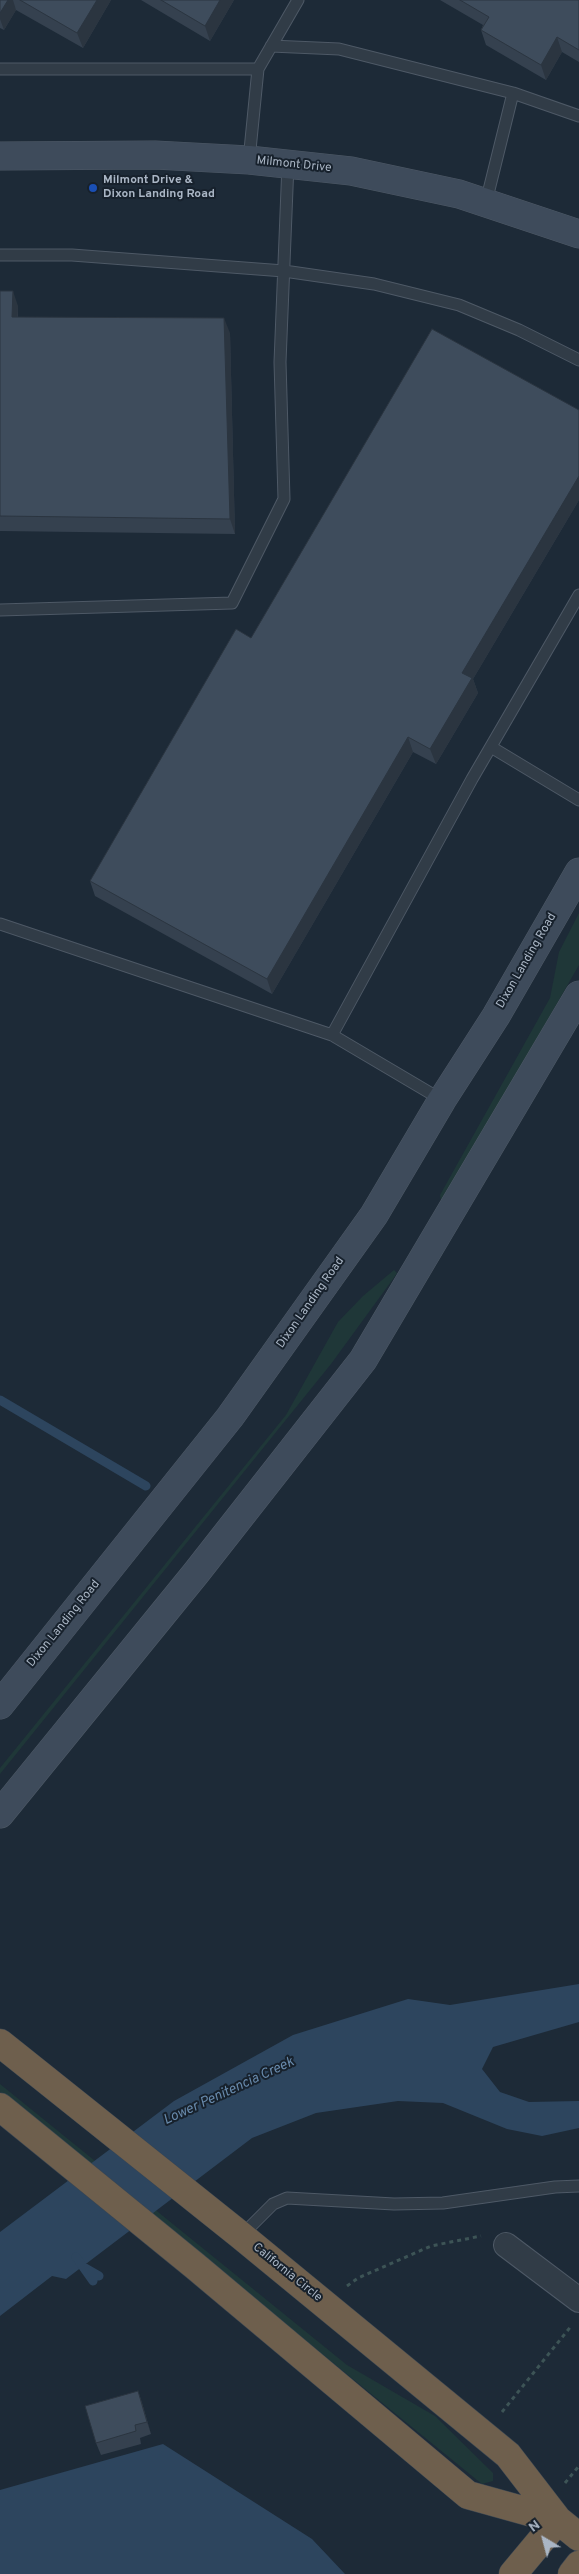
<!DOCTYPE html>
<html>
<head>
<meta charset="utf-8">
<style>
  body { margin:0 }
  #map { position:relative; width:579px; height:2574px; overflow:hidden; background:#1d2a37; font-family:Overpass,sans-serif }
  canvas { display:block }
  .north { position:absolute; left:519px; top:2514px; width:50px; height:50px; -webkit-text-stroke:4px #17212c; paint-order:stroke; rotate:323deg; font-size:14px; font-weight:700; line-height:20px; text-align:center; color:#aab6c5 }
  .north::after { content:''; display:block; margin:auto; width:18px; height:22px; background:#aab6c5; clip-path:polygon(50% 0,100% 100%,50% 72%,0 100%) }
</style>
</head>
<body>
<div id="map">
<canvas width="579" height="2574"></canvas>
<div class="north">N</div>
</div>
<script>
const c = document.querySelector('canvas').getContext('2d');
c.lineJoin = 'round';
function fill(path, color) { c.fillStyle = color; c.fill(path, 'evenodd'); }
const shape = rows => new Path2D(rows.map(r => 'M' + r).join(''));
function strokePath(path, color, width, dash) { c.strokeStyle = color; c.lineWidth = width; c.lineCap = dash ? 'butt' : 'round'; c.setLineDash(dash || []); c.stroke(path); }
function write(font, color, halo, rows, align = 'center') {
  c.font = font + ' Overpass,sans-serif'; c.lineWidth = 4; c.setLineDash([]); c.textBaseline = 'middle'; c.strokeStyle = halo; c.fillStyle = color; for (const [text, x, y, turn = 0] of rows) {
    c.save(); c.translate(x, y); c.rotate((+turn || 0) * Math.PI / 180); c.textAlign = isNaN(turn) ? turn : align; if (halo) c.strokeText(text, 0, 0); c.fillText(text, 0, 0); c.restore();
  }
}
fill(shape([
  [579,913,579,965,445,1199,441,1201,440,1195,550,998,559,952],
  [394,1270,397,1273,393,1279,331,1364,0,1774,0,1768,286,1415,338,1322,363,1296],
  [0,2084,347,2365,435,2416,493,2473,493,2481,482,2484,477,2480,0,2092]
]), '#1f3738');
fill(shape([
  [579,1984,579,2022,493,2047,482,2069,500,2092,529,2102,579,2101,579,2128,542,2136,507,2129,443,2103,398,2101,316,2113,252,2138,66,2279,52,2276,0,2316,0,2232,174,2101,293,2035,408,1999,450,2005],
  [163,2444,312,2539,345,2574,0,2574,0,2490]
]), '#2d455e');
strokePath(shape([
  [0,1400,146,1486],
  [76,2257,93,2281],
  [85,2268,99,2276]
]), '#2d455e', 9);
const lane = shape([
  [271,46,339,49,513,93,579,116],
  [0,69,258,69,298,0],
  [249,160,258,69],
  [486,202,513,93],
  [0,255,72,255,284,271,374,284,459,305,519,330,579,360],
  [0,610,232,603,284,499,280,362,288,164],
  [491,747,579,800],
  [0,924,332,1035,472,779,579,595],
  [332,1035,442,1100],
  [241,2236,273,2204,287,2198,394,2204,443,2203,555,2187,579,2186]
]);
const street = shape([
  [506,2245,579,2300]
]);
const secondary = shape([
  [0,156,155,155,249,160,351,171,459,194,579,234],
  [0,1705,230,1417,374,1215,442,1100,496,1016,579,872],
  [0,1814,196,1573,363,1360,579,995]
]);
const highway = shape([
  [0,2043,239,2234,508,2455,558,2520,579,2537],
  [0,2107,195,2266,468,2495,558,2520],
  [513,2574,558,2520],
  [572,2574,579,2565]
]);
strokePath(lane, '#4e5966', 13);
strokePath(street, '#4e5966', 26);
strokePath(secondary, '#4e5966', 29);
strokePath(highway, '#3b4652', 29);
strokePath(shape([
  [347,2286,358,2278,431,2246,481,2236],
  [502,2412,572,2325],
  [565,2483,579,2466]
]), '#3d5456', 3, [4, 4]);
strokePath(lane, '#313c47', 11);
strokePath(street, '#313c47', 24);
strokePath(secondary, '#3e4b5b', 28);
strokePath(highway, '#6e5f4d', 28);
fill(shape([
  [0,0,111,0,83,48,16,10,4,30,0,28],
  [141,0,234,0,210,41],
  [440,0,579,0,579,62,562,52,546,80,486,45,481,30,483,25],
  [0,291,18,306,18,317,230,333,235,534,0,531],
  [579,410,579,500,473,679,478,693,436,764,413,752,272,994,95,896,90,881,251,638],
  [138,2391,142,2403,151,2434,140,2438,141,2444,101,2455,96,2443]
]), '#35414f');
fill(shape([
  [8,0,13,0,16,10,4,30,0,19,0,13],
  [97,0,111,0,83,48,77,33],
  [220,0,234,0,210,41,205,26],
  [557,37,562,52,546,80,541,65],
  [13,291,18,306,17,332,12,317],
  [224,318,230,333,235,534,230,519],
  [579,476,579,500,473,679,478,693,436,764,430,749,462,673],
  [408,737,413,752,272,994,267,979],
  [138,2391,142,2403,151,2434,147,2422]
]), '#2b3540');
const building = shape([
  [0,0,8,0,0,13,0,0],
  [20,0,97,0,77,33,20,0],
  [161,0,220,0,205,26,161,0],
  [460,0,579,0,579,50,557,37,541,65,481,30,489,17,460,0],
  [0,291,13,291,12,317,224,318,230,519,0,516,0,291],
  [432,329,579,410,579,476,462,673,472,678,430,749,408,737,267,979,90,881,236,629,251,638,432,329],
  [138,2391,147,2422,135,2425,136,2431,96,2443,85,2406,138,2391]
]);
fill(building, '#3e4c5c');
strokePath(building, '#2b3540', 1);
for (const [x, y, r, color] of [
  [93,188,5,"#1a4fb4"]
]) { const dot = new Path2D(); dot.arc(x, y, r, 0, 2 * Math.PI); c.fillStyle = color; c.fill(dot); strokePath(dot, '#17212c', 2); }
write('12px', '#aab6c5', '#17212c', [
  ["Milmont Drive",294,165,6],
  ["Dixon Landing Road",527,961,-60],
  ["Dixon Landing Road",311,1303,-55],
  ["Dixon Landing Road",64,1624,-51],
  ["California Circle",287,2273,39]
]);
write('bold 12px', '#aab6c5', '#17212c', [
  ["Milmont Drive &",103,181],
  ["Dixon Landing Road",103,195]
], 'left');
write('italic 14px', '#688aac', '#17212c', [
  ["Lower Penitencia Creek",229,2092,-25]
]);
</script>
</body>
</html>
